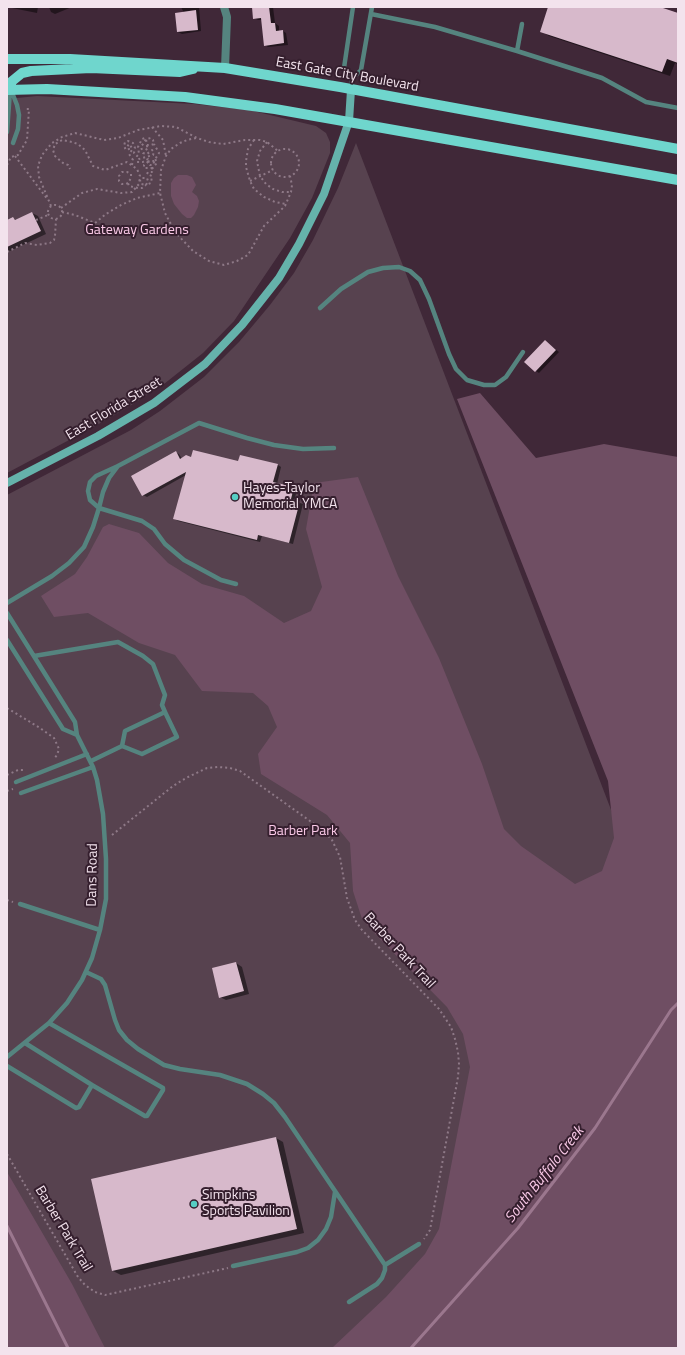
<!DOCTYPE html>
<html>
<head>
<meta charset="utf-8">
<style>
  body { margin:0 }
  #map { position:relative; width:685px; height:1355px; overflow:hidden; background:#402838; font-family:"Titillium Web",sans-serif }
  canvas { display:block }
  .frame { position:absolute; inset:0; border:8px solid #f3e3ed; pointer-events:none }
</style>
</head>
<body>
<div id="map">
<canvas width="685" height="1355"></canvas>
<div class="frame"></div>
</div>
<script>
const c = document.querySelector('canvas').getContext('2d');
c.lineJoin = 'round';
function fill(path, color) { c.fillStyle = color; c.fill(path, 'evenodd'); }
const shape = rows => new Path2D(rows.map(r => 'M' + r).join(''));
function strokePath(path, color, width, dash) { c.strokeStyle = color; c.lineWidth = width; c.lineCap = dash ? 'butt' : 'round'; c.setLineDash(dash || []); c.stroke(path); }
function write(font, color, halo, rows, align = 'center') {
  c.font = font + ' "Titillium Web",sans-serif'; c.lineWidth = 4; c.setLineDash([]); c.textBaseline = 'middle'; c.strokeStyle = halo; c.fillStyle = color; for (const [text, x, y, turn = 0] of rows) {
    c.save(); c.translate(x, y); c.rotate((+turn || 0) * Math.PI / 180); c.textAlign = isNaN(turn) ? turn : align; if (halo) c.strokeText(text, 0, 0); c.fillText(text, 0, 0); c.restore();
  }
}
fill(shape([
  [37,96,194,104,249,110,316,126,326,133,330,142,330,153,312,198,290,238,234,321,203,353,164,384,125,409,88,430,7,473,7,99],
  [356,143,670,964,510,1141,365,1348,7,1348,7,495,131,430,160,411,204,377,239,342,270,305,294,273,313,240,338,188]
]), '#57424f');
fill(shape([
  [178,175,187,175,192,177,196,185,192,192,197,196,199,201,198,207,194,215,191,218,187,218,182,214,174,204,171,196,171,183,174,178],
  [480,393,536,458,604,444,678,457,678,1348,332,1348,386,1297,425,1254,439,1229,470,1067,463,1034,447,1007,380,939,362,919,353,891,350,843,327,815,261,774,258,754,277,727,268,706,253,693,202,691,175,655,139,643,88,613,54,617,41,596,75,574,87,557,103,527,109,524,139,533,168,563,202,584,244,596,284,623,311,611,322,587,306,529,314,483,358,477,398,576,439,658,482,764,504,829,521,846,575,884,602,871,614,838,608,781,457,399],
  [7,1172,72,1284,105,1348,7,1348]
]), '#6f4e63');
fill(shape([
  [7,7,38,7,37,13],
  [49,7,72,7,55,14,51,12],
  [181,7,199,7,201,31,182,34,178,32,184,13],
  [253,7,273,7,275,23,279,26,279,31,283,31,286,33,288,45,268,47,265,45,262,20,258,20,254,18],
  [549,7,657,7,678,14,678,64,675,63,670,76,549,36,541,31],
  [32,213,38,216,46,234,10,251,7,249,7,222,13,218,16,220],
  [545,341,559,352,539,373,536,371],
  [175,452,179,454,182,459,192,458,278,465,281,467,277,484,297,490,294,501,303,504,293,544,262,536,260,542,178,521,175,519,186,475,147,497,143,495],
  [236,963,242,967,249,994,226,1000,220,997],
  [276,1138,283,1142,304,1233,121,1275,113,1271,92,1180]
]), '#0007');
strokePath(shape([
  [7,1226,68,1348],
  [411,1348,518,1228,595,1128,671,1010,678,1003]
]), '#9b778e', 3);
fill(shape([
  [252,7,269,7,271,23,275,23,276,31,283,30,284,43,264,46,261,18,253,19],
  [548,7,660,7,678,13,678,63,667,59,662,72,540,32],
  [196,10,198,30,177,32,175,13],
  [32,212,41,231,7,247,7,220,13,217,15,220],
  [545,340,556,350,535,372,524,362],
  [193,450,238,461,240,455,278,464,273,482,294,487,291,499,300,501,289,543,258,535,257,540,173,519,186,472,142,496,131,476,176,451,180,459,186,455,191,457],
  [236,962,244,991,219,998,212,968],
  [276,1137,297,1229,112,1271,91,1179]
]), '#d7b9cb');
strokePath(shape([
  [152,127,163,140,166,156],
  [196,138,187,140,180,143,171,149,166,156,161,170,160,193,165,213,175,232,193,251,209,261,224,265,237,261,248,255,264,226,285,206,291,192,292,185,290,176],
  [254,140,248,149,246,161,246,167,250,181,254,189,264,197,275,202,286,204],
  [267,142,260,151,257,161,260,176,266,184,273,189,282,192,291,192],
  [148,146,145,147,148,152],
  '271 163a14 14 0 1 1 28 0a14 14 0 1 1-28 0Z',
  [15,156,48,200],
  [7,165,11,157,18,155,27,140,29,109,24,109],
  [132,165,133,160,129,154,132,150,132,148,129,144,127,147,129,149,126,150,124,146,125,142,128,141,133,143,135,148,134,153,137,156,139,154,138,147,142,139,145,138,146,139,147,145,151,145,154,144,153,140,151,138,146,139,141,147,143,153,147,154,152,150,154,152,153,155,139,159,137,162,143,162,148,159,149,161,144,165,144,168,151,168,153,169,152,172,148,172,147,174,152,176,151,183,146,185,148,181,147,178,142,178,140,180,141,184,146,185],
  [152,169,156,164,157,162,155,159,153,165,150,165,148,163,149,161,154,161,159,153,154,144],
  [250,181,273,170],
  [128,183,126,184,122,184,119,181,119,176,122,172,127,172,131,174,131,178,128,183,129,186,138,188,142,188,146,185],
  '48 212a7 7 0 1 1 14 0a7 7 0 1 1-14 0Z',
  [51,206,39,177,38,166,42,155,52,143,62,137,75,133,104,140,118,138,138,130,161,126,176,127,197,138,209,142,223,144,245,140,260,140,267,142,278,151],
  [61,208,82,193,97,189,121,193,132,192,139,184,140,176,137,169,127,162,105,170,93,166,85,150,78,144,72,142,62,140,55,144,53,150,55,156,63,163,68,165,70,169],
  [62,212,75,215,95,223,106,214,121,205,137,198,160,193],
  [36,220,48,215],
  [7,252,25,243,37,245,50,243,54,240,55,236,56,219],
  [7,708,40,728,54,738,59,749,57,755,54,759],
  [7,775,18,770,24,770],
  [7,791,13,789],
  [112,835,173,786,186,778,207,768,218,767,230,768,240,771,324,831,332,840,340,857,347,898,355,920,362,930,439,1009,451,1027,455,1039,458,1052,459,1064,458,1077,430,1230,424,1239],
  [7,900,13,902],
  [7,1154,78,1277,85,1285,95,1292,105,1295,228,1268]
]), '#8e7987', 2, [2, 3]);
strokePath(shape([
  [371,14,435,27,517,51,522,24],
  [517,51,602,78,646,102,678,108],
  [352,79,344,68,353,7],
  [351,88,352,79,361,70,372,7],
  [11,90,17,105,19,115,18,129,13,143],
  [7,132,10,91],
  [320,308,341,289,368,272,383,268,399,267,410,271,420,280,429,299,449,354,456,369,467,380,484,385,495,385,506,377,523,352],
  [236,584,221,580,184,560,165,544,154,529,142,521,99,508,90,500,88,491,90,482,96,476,118,466,199,423,247,438,274,445,303,449,334,448],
  [7,603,52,576,69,563,84,547,93,527,99,508,103,492,109,478,118,466],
  [7,613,75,722,77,735,93,767,97,780,103,814,106,859,106,899,100,930,92,958,82,980,67,1003,49,1023,7,1057],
  [7,640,63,729,77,735],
  [34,656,118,642,143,656,153,664,165,695,162,705,165,712],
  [91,761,122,746,125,731,165,712,177,737,142,754,122,746],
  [16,782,87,754],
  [21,793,93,767],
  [20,904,100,930],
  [86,972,101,979,105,985,115,1020,119,1030,127,1040,138,1049,164,1065,180,1069,220,1075,247,1084,263,1094,274,1103,285,1117,385,1265,385,1270,382,1278,377,1284,349,1302],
  [25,1043,92,1085],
  [7,1066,76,1108,79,1107,92,1085,145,1116,147,1116,163,1090,163,1088,49,1023],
  [385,1265,419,1244],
  [233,1266,297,1252,308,1248,318,1240,326,1229,331,1217,335,1192]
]), '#55847f', 4.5);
strokePath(shape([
  [224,7,227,17,225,68]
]), '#55847f', 8);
strokePath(shape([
  [7,483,98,436,154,403,205,364,242,325,279,278,299,244,324,194,349,121,351,90]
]), '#65b2ab', 8);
strokePath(shape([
  [7,59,70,59,225,68,340,87,678,149],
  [7,90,47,89,185,97,275,109,678,180],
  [11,90,11,82,22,73,31,71,91,68,180,72,193,69]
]), '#6fd6cd', 10);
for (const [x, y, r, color] of [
  [235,497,4,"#56cec4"],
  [194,1204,4,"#56cec4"]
]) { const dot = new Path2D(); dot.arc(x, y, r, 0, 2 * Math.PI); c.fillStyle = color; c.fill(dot); strokePath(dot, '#351f2e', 1.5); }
write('14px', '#f3e3ed', '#351f2e', [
  ["East Gate City Boulevard",347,75,10],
  ["East Florida Street",114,409,-31],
  ["Dans Road",93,875,-89],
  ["Barber Park Trail",399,951,47],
  ["Barber Park Trail",63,1229,59]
]);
write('14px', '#fac9e7', '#351f2e', [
  ["Gateway Gardens",137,231],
  ["Barber Park",303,832]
]);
write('14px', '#f3e3ed', '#351f2e', [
  ["Hayes-Taylor",243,489],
  ["Memorial YMCA",243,505],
  ["Simpkins",202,1196],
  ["Sports Pavilion",202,1212]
], 'left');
write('italic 15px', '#fcccea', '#351f2e', [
  ["South Buffalo Creek",545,1175,-52]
]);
</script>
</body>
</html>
